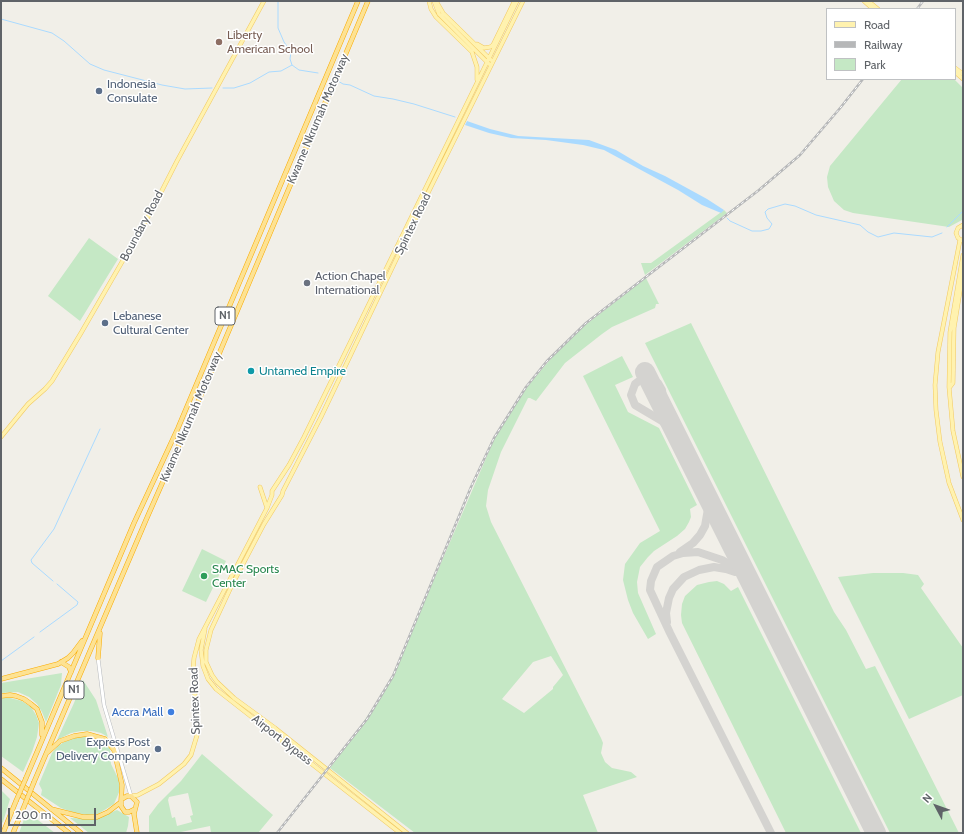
<!DOCTYPE html>
<html>
<head>
<meta charset="utf-8">
<style>
  body { margin:0 }
  #map { position:relative; width:964px; height:834px; overflow:hidden; background:#f1efe8; font-family:Cabin,sans-serif }
  canvas { display:block }
  .frame { position:absolute; inset:0; border:2px solid #5f6368; pointer-events:none }
  .legend { position:absolute; left:826px; top:8px; width:130px; height:72px; box-sizing:border-box; background:#fff; border:1px solid #bfc1c3; margin:0; padding:5px 7px; list-style:none; font-size:12px; color:#5f6368 }
  .legend li { display:flex; align-items:center; gap:8px; height:20px }
  .legend b { width:20px; border:1px solid #bfc1c3 }
  .north { position:absolute; left:916px; top:786px; width:40px; height:40px; -webkit-text-stroke:3px #fff; paint-order:stroke; rotate:311deg; font-size:11px; font-weight:700; line-height:16px; text-align:center; color:#5f6368 }
  .north::after { content:''; display:block; margin:auto; width:14px; height:18px; background:#5f6368; clip-path:polygon(50% 0,100% 100%,50% 72%,0 100%) }
  .scale { position:absolute; left:8px; top:808px; width:88px; height:18px; box-sizing:border-box; border:2px solid #5f6368; border-top:0; padding-left:5px; font-size:12px; line-height:14px; white-space:nowrap; color:#5f6368; -webkit-text-stroke:3px #fff; paint-order:stroke }
</style>
</head>
<body>
<div id="map">
<canvas width="964" height="834"></canvas>
<div class="frame"></div>
<ul class="legend">
<li><b style="height:5px;background:#fff2af"></b>Road</li>
<li><b style="height:5px;background:#b6b7b8"></b>Railway</li>
<li><b style="height:11px;background:#c5e8c5"></b>Park</li>
</ul>
<div class="north">N</div>
<div class="scale">200 m</div>
</div>
<script>
const c = document.querySelector('canvas').getContext('2d');
c.lineJoin = 'round';
function fill(path, color) { c.fillStyle = color; c.fill(path, 'evenodd'); }
const shape = rows => new Path2D(rows.map(r => 'M' + r).join(''));
function strokePath(path, color, width, dash) { c.strokeStyle = color; c.lineWidth = width; c.lineCap = dash ? 'butt' : 'round'; c.setLineDash(dash || []); c.stroke(path); }
function write(font, color, halo, rows, align = 'center') {
  c.font = font + ' Cabin,sans-serif'; c.lineWidth = 3; c.setLineDash([]); c.textBaseline = 'middle'; c.strokeStyle = halo; c.fillStyle = color; for (const [text, x, y, turn = 0] of rows) {
    c.save(); c.translate(x, y); c.rotate((+turn || 0) * Math.PI / 180); c.textAlign = isNaN(turn) ? turn : align; if (halo) c.strokeText(text, 0, 0); c.fillText(text, 0, 0); c.restore();
  }
}
fill(shape([
  [902,79,954,79,963,88,963,212,962,220,949,227,853,213,844,210,834,201,828,187,827,177,830,166],
  [724,210,727,213,645,275,641,263,651,263],
  [89,238,118,259,80,321,48,296],
  [646,278,659,304,656,304,655,308,612,327,602,334,565,363,536,401,530,398,528,398,501,452,488,490,486,506,491,522,601,738,603,743,601,753,605,762,612,768,631,772,637,777,583,795,598,833,415,833,330,768,356,733,389,684,496,435,514,405,526,388,560,348,584,326],
  [551,656,563,675,553,687,553,689,524,713,502,699,533,662],
  [691,323,834,612,846,630,866,669,875,666,959,833,890,833,645,343],
  [622,356,633,377,615,385,628,412,659,428,697,505,690,509,691,517,689,522,685,529,677,536,654,551,648,557,640,567,637,582,638,593,656,634,648,639,633,613,628,600,623,580,625,564,640,543,660,531,583,376],
  [202,549,226,561,206,602,182,591],
  [873,573,903,573,918,575,924,584,921,588,963,648,963,695,909,719,838,577],
  [717,581,724,584,731,591,738,587,861,833,786,833,682,623,681,615,682,604,685,596,697,585,709,582],
  [62,673,61,685,46,722,42,712,37,704,29,697,18,692,1,693,1,683],
  [83,680,96,700,108,737,101,733,92,731,81,731,71,733,57,740,74,703],
  [3,698,10,698,22,701,31,707,36,715,39,723,37,737,32,752,23,772,1,756,1,699],
  [78,736,91,737,101,740,110,747,111,764,119,780,120,790,114,804,98,814,87,815,75,813,61,808,41,795,42,790,39,784,52,753,58,746,64,742],
  [202,754,273,815,258,833,211,833,210,826,176,833,149,833,149,816,158,804,181,781],
  [188,793,193,815,190,816,192,822,177,826,175,817,172,818,168,800,169,797],
  [1,790,10,799,3,822,1,824],
  [117,810,129,817,128,826,126,833,89,833,70,818,94,819],
  [26,814,30,814,55,833,19,833]
]), '#c5e8c5');
fill(shape([
  [467,121,490,129,518,136,589,140,616,150,643,166,665,176,707,199,724,210,721,213,702,205,678,190,604,150,583,145,546,140,511,138,489,133,465,125]
]), '#aadaff');
strokePath(shape([
  [278,1,278,28,284,42,291,52,290,59,292,65],
  [1,19,52,33,64,41,90,64,104,70,162,85,185,89,212,88],
  [338,81,343,84,350,85,374,96,393,99,414,104,455,117],
  [223,88,234,88,250,83,269,72,281,71,292,65,299,70,318,73],
  [727,218,730,221,752,231,761,231,769,229,772,224,767,218,765,212,768,209,785,204,795,206,816,215,860,225,868,232,878,237,894,233,932,237,942,233],
  [947,227,963,211],
  [53,581,32,563,31,560,54,529,100,429],
  [40,632,77,605,78,602,57,584],
  [1,661,34,637]
]), '#aadaff', 1);
strokePath(shape([
  [665,412,662,390,658,383,652,379,646,378,639,381,635,384,631,395,635,405,662,421,677,437],
  [680,552,693,543,700,535,705,526,708,509,704,490],
  [744,578,755,592],
  [748,582,735,568,722,560,698,552,683,553,673,556,657,567,651,581,650,590,670,633,771,833],
  [667,622,666,613,669,598,673,589,684,577,699,570,714,567,726,569,735,572]
]), '#d4d3d0', 8);
strokePath(shape([
  [645,372,876,833]
]), '#d4d3d0', 20);
const minor = shape([
  [98,658,104,705,131,796]
]);
const major = shape([
  [429,1,431,9,436,17,472,52,477,67,477,80],
  [434,1,439,14,489,64],
  [436,1,443,13,491,60],
  [864,1,873,9],
  [868,1,878,9],
  [477,44,484,48,490,47,493,45,514,2],
  [955,68,963,74],
  [955,72,963,79],
  [963,225,958,228,956,233,958,238,963,241],
  [960,240,938,352,935,385,936,410,940,442,949,483,963,520],
  [963,255,950,332,949,387,953,431,963,477],
  [950,387,953,383,954,328,963,273],
  [1,437,28,404,45,389,52,381,81,333,152,210,177,161,264,1],
  [260,487,267,508],
  [205,629,201,650,203,666,208,679,216,689,400,833],
  [132,796,138,795,159,784,184,764,191,755,198,732,193,671,194,658,199,639,267,508,272,495,272,491,289,465,304,437,517,1],
  [407,833,275,728,234,698,217,682,212,675,206,662,206,650,211,630,231,587,264,524,282,495,283,491,321,417,426,197,523,1]
]);
const highway = shape([
  [98,658,100,633],
  [61,662,69,667,71,672],
  [1,679,58,664,68,658,73,653,82,641],
  [1,696,10,695,16,696,24,699,31,704,37,709,42,722,42,735],
  [48,752,60,741,74,736,87,734,105,739,114,750,122,785,121,802,108,812,97,817,83,817,51,809],
  [1,768,81,833],
  [26,778,134,523,178,428,358,1],
  [1,779,69,833],
  [34,782,146,520,219,354,368,1],
  [122,799,127,796,131,796,137,802,134,814,137,833],
  [121,802,121,806,125,812,129,812,135,809],
  [3,833,16,801],
  [13,833,23,809]
]);
strokePath(minor, '#b5b8bc', 4);
strokePath(major, '#f2c960', 4.5);
strokePath(highway, '#f9ab00', 5);
strokePath(minor, '#fff', 3);
strokePath(major, '#fff2af', 3.5);
strokePath(highway, '#fde293', 4);
const rail = shape([
  [917,9,923,1],
  [277,833,367,719,393,676,471,487,494,438,526,387,547,361,586,323,759,190,800,155,841,107,863,79]
]);
strokePath(rail, '#b6b7b8', 2.5);
strokePath(rail, '#fff', 1, [3]);
const highwayBridge = shape([
  [16,801,26,778],
  [23,809,34,782]
]);
strokePath(highwayBridge, '#f9ab00', 5, []);
strokePath(highwayBridge, '#fde293', 4);
for (const [x, y, r, color] of [
  [219,42,4,"#8d6e63"],
  [99,91,4,"#5c6f8a"],
  [307,283,4,"#6b7280"],
  [105,323,4,"#5c6f8a"],
  [251,371,4,"#0f9aa8"],
  [204,576,4,"#2e9e5b"],
  [171,712,4,"#3f7fe0"],
  [158,749,4,"#5c6f8a"]
]) { const dot = new Path2D(); dot.arc(x, y, r, 0, 2 * Math.PI); c.fillStyle = color; c.fill(dot); strokePath(dot, '#fff', 1.5); }
for (const [x, y, w] of [
  [225,316,20],
  [74,690,20]
]) { const box = new Path2D(); box.roundRect(x - w / 2, y - 9, w, 18, 3); c.fillStyle = '#fff'; c.fill(box); strokePath(box, '#5f6368', 1); }
write('bold 11px', '#5f6368', null, [
  ["N1",225,316],
  ["N1",74,690]
]);
write('12px', '#785e54', '#fff', [
  ["Liberty",227,35],
  ["American School",227,49]
], 'left');
write('12px', '#4e5e75', '#fff', [
  ["Indonesia",107,84],
  ["Consulate",107,98],
  ["Lebanese",113,316],
  ["Cultural Center",113,330],
  ["Express Post",150,742,"right"],
  ["Delivery Company",150,756,"right"]
], 'left');
write('12px', '#5f6368', '#fff', [
  ["Kwame Nkrumah Motorway",318,119,-67],
  ["Spintex Road",413,224,-64],
  ["Boundary Road",142,226,-62],
  ["Kwame Nkrumah Motorway",191,417,-67],
  ["Spintex Road",195,701,-92],
  ["Airport Bypass",282,740,38]
]);
write('12px', '#5b616d', '#fff', [
  ["Action Chapel",315,276],
  ["International",315,290]
], 'left');
write('12px', '#0d838f', '#fff', [
  ["Untamed Empire",259,371]
], 'left');
write('12px', '#27864d', '#fff', [
  ["SMAC Sports",212,569],
  ["Center",212,583]
], 'left');
write('12px', '#366cbe', '#fff', [
  ["Accra Mall",163,712]
], 'right');
</script>
</body>
</html>
